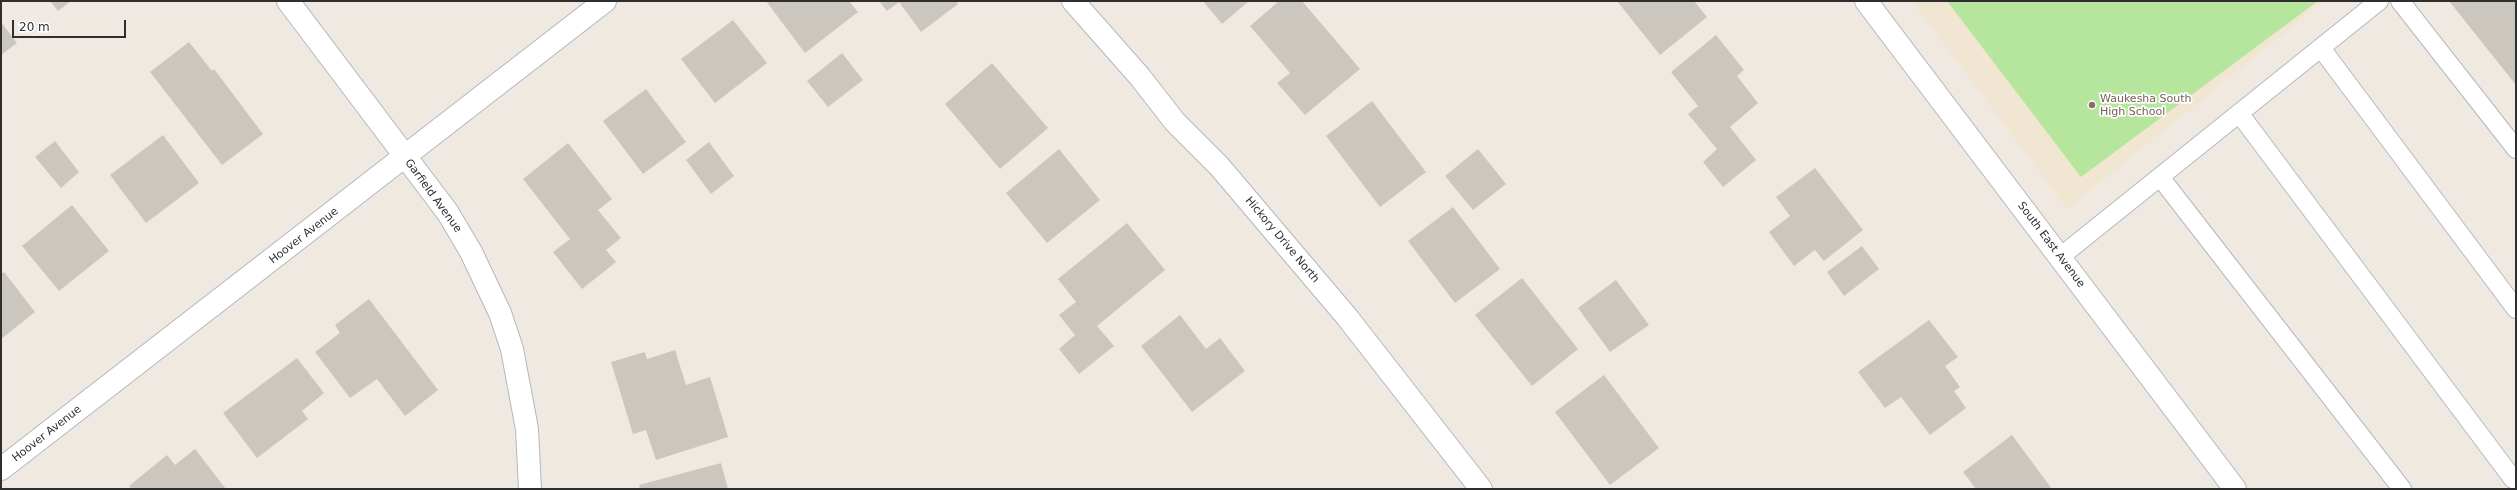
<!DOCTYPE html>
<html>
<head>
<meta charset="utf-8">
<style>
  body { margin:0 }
  #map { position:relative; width:2517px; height:490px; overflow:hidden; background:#efe9e1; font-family:"DejaVu Sans",sans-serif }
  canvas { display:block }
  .frame { position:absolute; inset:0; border:2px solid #2e2e2e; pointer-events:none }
  .scale { position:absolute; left:12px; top:20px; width:114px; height:18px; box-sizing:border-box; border:2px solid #2e2e2e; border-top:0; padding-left:5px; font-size:12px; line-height:14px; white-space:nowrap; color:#2e2e2e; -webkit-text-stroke:3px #fff; paint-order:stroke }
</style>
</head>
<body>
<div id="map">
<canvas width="2517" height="490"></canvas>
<div class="frame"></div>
<div class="scale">20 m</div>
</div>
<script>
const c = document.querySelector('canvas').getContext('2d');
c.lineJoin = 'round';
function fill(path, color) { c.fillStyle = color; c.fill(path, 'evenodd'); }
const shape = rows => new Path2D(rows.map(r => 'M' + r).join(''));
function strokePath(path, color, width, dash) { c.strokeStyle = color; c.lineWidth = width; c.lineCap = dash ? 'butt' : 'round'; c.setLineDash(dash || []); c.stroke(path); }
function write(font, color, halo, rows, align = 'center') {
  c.font = font + ' "DejaVu Sans",sans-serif'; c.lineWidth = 3.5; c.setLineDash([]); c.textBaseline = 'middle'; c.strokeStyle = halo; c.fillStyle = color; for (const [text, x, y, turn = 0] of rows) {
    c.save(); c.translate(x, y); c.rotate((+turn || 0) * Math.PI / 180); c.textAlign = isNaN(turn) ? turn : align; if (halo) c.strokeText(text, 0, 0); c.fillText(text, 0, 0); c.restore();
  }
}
fill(shape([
  [1912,1,2324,1,2067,209]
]), '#f0e6d1');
fill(shape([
  [1947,1,2318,1,2081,177]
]), '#b6e59e');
fill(shape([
  [50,1,71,1,58,11],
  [766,1,849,1,858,12,805,53],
  [879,1,956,1,958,4,921,32,899,2,887,11],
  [1203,1,1249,1,1222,24],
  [1279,1,1302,1,1360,69,1305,115,1277,83,1290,73,1250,26],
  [1617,1,1694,1,1707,17,1660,55],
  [2449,1,2516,1,2516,85],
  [733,20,767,63,715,103,681,59],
  [1,22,17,43,1,55],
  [1716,35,1744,70,1737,76,1758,103,1730,127,1756,160,1723,187,1703,162,1717,149,1688,114,1698,106,1671,72],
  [189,42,212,71,214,69,263,134,222,165,150,72],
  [842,53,863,80,828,107,807,81],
  [992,63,1048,128,1000,169,945,104],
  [646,89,686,142,643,174,603,121],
  [1372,101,1426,172,1380,207,1326,136],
  [163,135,199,183,146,223,110,175],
  [55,141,79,172,61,188,35,157],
  [709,142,734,176,711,194,686,160],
  [568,143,612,199,598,210,621,238,606,250,616,262,582,289,553,252,570,239,523,179],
  [1059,149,1100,200,1047,243,1006,193],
  [1478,149,1506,184,1473,210,1445,176],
  [1815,168,1863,230,1824,261,1815,250,1794,266,1769,232,1790,216,1776,197],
  [72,205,109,251,59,291,22,246],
  [1453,207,1500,269,1455,303,1408,241],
  [1127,223,1165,270,1097,326,1114,346,1079,374,1059,349,1075,335,1059,315,1076,302,1058,279],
  [1862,246,1879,269,1844,296,1827,272],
  [4,272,35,312,1,339,1,274],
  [1522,278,1578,349,1532,386,1475,315],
  [1616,280,1649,325,1610,352,1578,308],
  [369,299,438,390,405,416,377,379,350,398,315,352,340,333,335,325],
  [1180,315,1206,349,1220,338,1245,371,1192,412,1141,346],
  [1929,320,1958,357,1945,366,1960,387,1954,391,1966,408,1930,435,1901,397,1885,408,1858,372],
  [675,350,686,385,710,377,728,437,656,460,646,430,633,434,611,362,645,352,647,359],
  [297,358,324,393,302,411,308,419,257,458,223,413],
  [1604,375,1659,448,1610,485,1555,412],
  [2012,435,2052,489,1976,489,1963,472],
  [195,449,226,489,132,489,129,486,167,455,175,465],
  [721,463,728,489,640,489,639,485]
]), '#cbc7bf');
const service = shape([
  [2400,1,2516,149],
  [2321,48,2516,309],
  [2239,113,2513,479],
  [2160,177,2402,489],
  [2060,257,2379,1]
]);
const minor = shape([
  [288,1,448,213,471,252,500,313,512,349,527,429,530,489],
  [1073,1,1140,77,1175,122,1219,166,1347,317,1481,489],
  [1,469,605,1]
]);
const secondary = shape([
  [1866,1,2235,489]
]);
strokePath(service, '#b4b7c1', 20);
strokePath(minor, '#b4b7c1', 24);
strokePath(secondary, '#b4b7c1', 24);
strokePath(service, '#fff', 18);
strokePath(minor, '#fff', 22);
strokePath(secondary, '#fff', 22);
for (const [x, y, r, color] of [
  [2092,105,4,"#8d6e63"]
]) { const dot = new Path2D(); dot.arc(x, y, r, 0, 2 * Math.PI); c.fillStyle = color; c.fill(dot); strokePath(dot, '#fff', 1.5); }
write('11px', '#785e54', '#fff', [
  ["Waukesha South",2100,99],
  ["High School",2100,112]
], 'left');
write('11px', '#2e2e2e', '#fff', [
  ["Garfield Avenue",433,196,54],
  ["Hoover Avenue",304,236,-38],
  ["Hickory Drive North",1282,240,50],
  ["South East Avenue",2051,245,53],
  ["Hoover Avenue",47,434,-38]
]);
</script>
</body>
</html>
